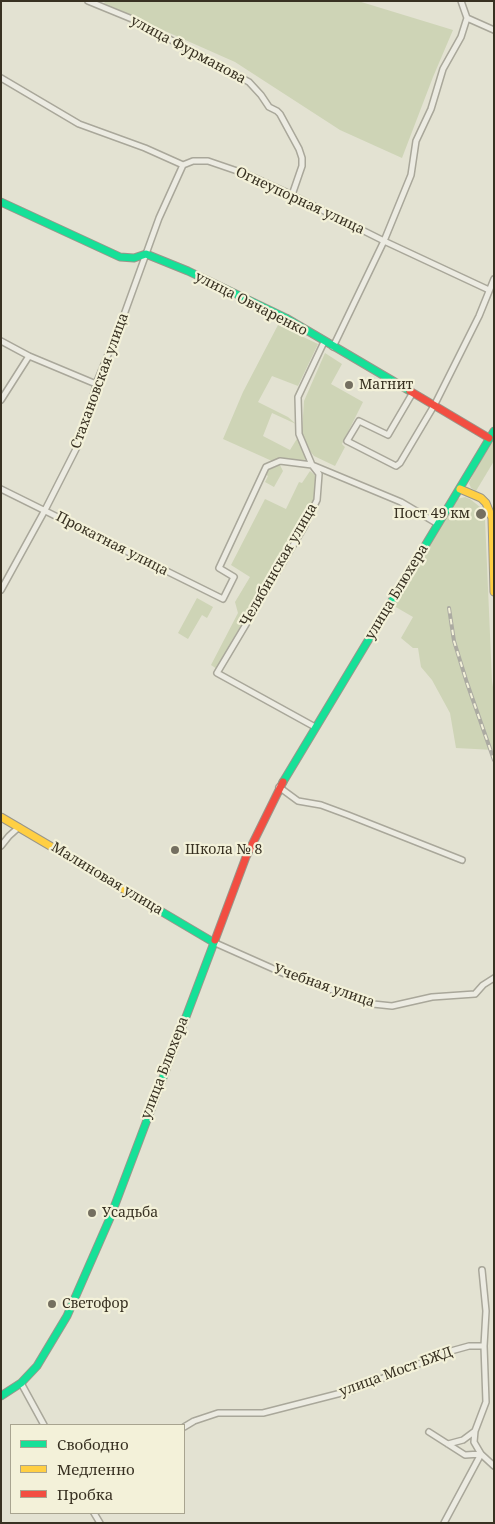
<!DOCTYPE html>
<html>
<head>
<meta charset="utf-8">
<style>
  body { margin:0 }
  #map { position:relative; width:495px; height:1524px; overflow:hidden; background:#e3e2d2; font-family:"Noto Serif",serif }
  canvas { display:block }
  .frame { position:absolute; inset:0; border:2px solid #383122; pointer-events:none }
  .legend { position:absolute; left:10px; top:1424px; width:175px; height:90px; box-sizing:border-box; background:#f3f1d9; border:1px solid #a8a490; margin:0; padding:6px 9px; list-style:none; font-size:15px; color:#383122 }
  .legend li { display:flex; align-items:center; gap:10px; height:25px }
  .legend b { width:25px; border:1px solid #a8a490 }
</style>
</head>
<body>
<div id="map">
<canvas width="495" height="1524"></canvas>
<div class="frame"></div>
<ul class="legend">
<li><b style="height:6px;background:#16e098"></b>Свободно</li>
<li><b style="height:6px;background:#ffcf43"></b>Медленно</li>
<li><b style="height:6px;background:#f24e42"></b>Пробка</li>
</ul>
</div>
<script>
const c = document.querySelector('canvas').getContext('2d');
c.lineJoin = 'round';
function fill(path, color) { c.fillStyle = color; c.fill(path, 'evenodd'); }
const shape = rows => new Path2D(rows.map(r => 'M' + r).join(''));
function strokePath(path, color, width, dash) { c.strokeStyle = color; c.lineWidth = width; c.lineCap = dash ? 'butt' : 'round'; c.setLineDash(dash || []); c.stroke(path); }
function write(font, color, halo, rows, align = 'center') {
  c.font = font + ' "Noto Serif",serif'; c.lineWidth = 4.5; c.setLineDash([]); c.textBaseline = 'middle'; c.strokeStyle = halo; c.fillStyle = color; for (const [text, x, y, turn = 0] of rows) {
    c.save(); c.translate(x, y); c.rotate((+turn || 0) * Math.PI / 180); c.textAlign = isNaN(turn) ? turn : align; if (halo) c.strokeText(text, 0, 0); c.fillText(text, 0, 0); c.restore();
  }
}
fill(shape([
  [105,1,358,1,453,30,433,77,402,158,340,130,235,62,104,4],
  [278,325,318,344,298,386,272,376,258,402,288,417,296,424,272,413,263,436,290,450,298,437,306,458,304,461,281,459,272,461,223,439,243,392],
  [325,353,342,364,331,384,363,402,342,444,345,447,335,466,314,456,309,450,302,432,304,401],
  [494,440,494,461,476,491,471,488,469,483,475,470],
  [280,465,283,471,274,487,265,482,268,476,265,474,266,471],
  [310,471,317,477,315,501,247,614,217,669,211,665,238,613,235,602,250,577,231,565,265,499,286,509,299,482,302,483],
  [465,497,470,499,480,507,485,519,492,681,494,693,494,750,456,748,450,713,432,680,421,667,418,648,413,648,401,638,413,617,394,606,457,499],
  [197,598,213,607,207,618,202,615,188,639,178,633]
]), '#ced4b6');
const street = shape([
  [88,1,132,19,249,82,261,95,269,107,277,111,280,114,299,149,302,158,302,166,292,195],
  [461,1,467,18,494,30],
  [1,78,79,124,145,148,183,165,193,161,208,161,246,174,292,195,384,241,489,290],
  [1,341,29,356,96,384],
  [333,347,384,241,411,175,416,141,431,109,443,69,461,37,467,18],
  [412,394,388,435,359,421,347,441,396,466,400,463,435,404,479,316,494,279],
  [1,400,29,356],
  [1,489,223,599,234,577,219,568,266,467,280,461,312,465,401,502,438,524],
  [1,590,45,510,77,447,88,419,96,384,121,323,159,218,183,165],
  [315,727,217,673,304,527,317,500,319,474,312,465,299,434,298,397,324,342],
  [279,787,298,801,321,805,348,815,462,860],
  [1,846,9,836,19,827],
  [213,942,285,974,373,1004,392,1006,432,997,475,994,483,985,494,978],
  [482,1270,486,1311,484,1346],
  [21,1383,44,1425],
  [184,1427,194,1421,218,1413,263,1413,353,1390,451,1351,469,1346,484,1346,486,1402,475,1431,474,1442,481,1454,494,1466],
  [429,1432,465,1455,481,1454,444,1523],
  [448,1444,463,1440,475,1431],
  [94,1513,100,1523]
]);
const fast = shape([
  [1,202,120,257,134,258,146,254,188,271,286,318,410,391],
  [283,782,494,431],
  [147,903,213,942],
  [1,1396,21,1383,37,1366,67,1316,110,1218,215,940]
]);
const slow = shape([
  [460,489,481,498,486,503,492,518,494,592],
  [1,817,147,903]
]);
const jam = shape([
  [410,391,489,438],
  [215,940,246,857,283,782]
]);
strokePath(street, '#a9a79a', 8);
strokePath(fast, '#99968a', 9);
strokePath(slow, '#99968a', 9);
strokePath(jam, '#99968a', 9);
strokePath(street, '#ecebe2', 5);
strokePath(fast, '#16e098', 7);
strokePath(slow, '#ffcf43', 7);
strokePath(jam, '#f24e42', 7);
const rail = shape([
  [449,608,454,641,467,683,494,760]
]);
strokePath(rail, '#acaba2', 4);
strokePath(rail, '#f3f1d9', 2, [5.5]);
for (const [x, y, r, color] of [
  [349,385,5,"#746f60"],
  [481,514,6,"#746f60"],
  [175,850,5,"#746f60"],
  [92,1213,5,"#746f60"],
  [52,1304,5,"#746f60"]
]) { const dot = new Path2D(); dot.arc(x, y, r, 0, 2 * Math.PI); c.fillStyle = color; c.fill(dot); strokePath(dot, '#f3f1d9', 2); }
write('14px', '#383122', '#f3f1d9', [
  ["улица Фурманова",188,50,28],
  ["Огнеупорная улица",300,201,25],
  ["улица Овчаренко",251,304,27],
  ["Стахановская улица",100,381,-70],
  ["Прокатная улица",112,544,27],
  ["Челябинская улица",279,565,-60],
  ["улица Блюхера",397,592,-59],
  ["Малиновая улица",107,879,31],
  ["Учебная улица",324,986,19],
  ["улица Блюхера",165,1068,-69],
  ["улица Мост БЖД",396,1372,-20]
]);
write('14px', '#383122', '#f3f1d9', [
  ["Магнит",359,385],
  ["Пост 49 км",470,514,"right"],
  ["Школа № 8",185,850],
  ["Усадьба",102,1213],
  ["Светофор",62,1304]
], 'left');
</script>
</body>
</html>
